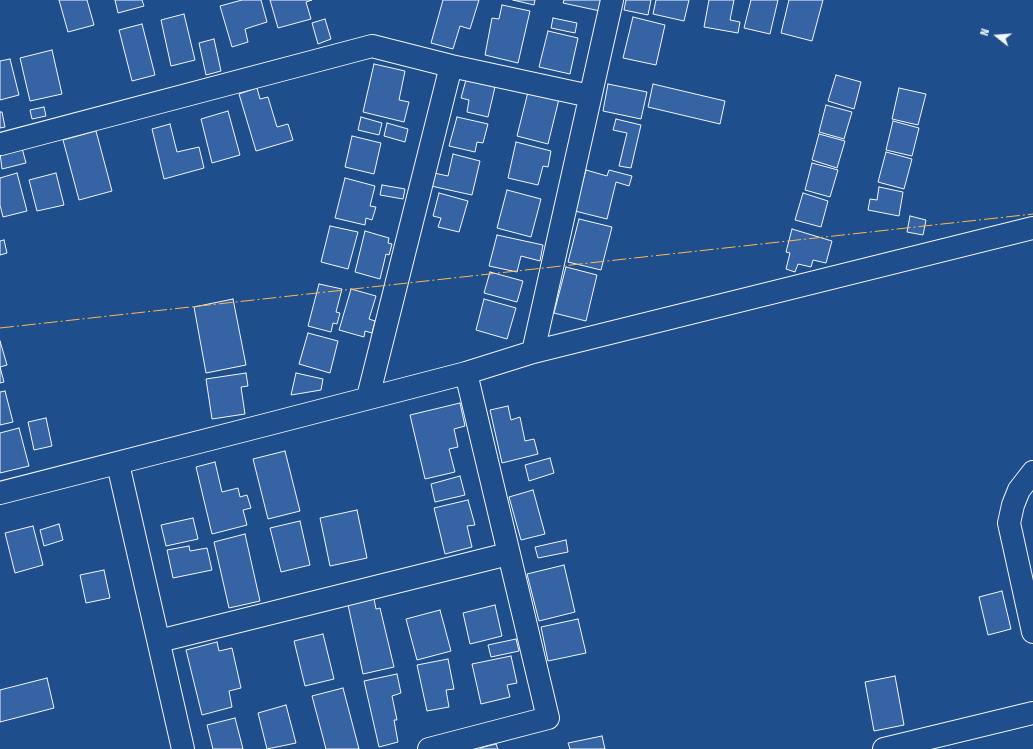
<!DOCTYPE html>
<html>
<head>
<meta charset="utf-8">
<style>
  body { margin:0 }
  #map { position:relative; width:1033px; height:749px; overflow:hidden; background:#1f4e8c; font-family:"Fira Sans Condensed",sans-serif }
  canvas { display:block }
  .north { position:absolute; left:977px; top:16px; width:40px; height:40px; -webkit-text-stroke:3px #1f4e8c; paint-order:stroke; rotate:287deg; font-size:11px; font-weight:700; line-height:16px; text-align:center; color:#f2f6ff }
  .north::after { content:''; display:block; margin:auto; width:14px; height:18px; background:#f2f6ff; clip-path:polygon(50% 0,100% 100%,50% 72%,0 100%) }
</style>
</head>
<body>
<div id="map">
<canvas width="1033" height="749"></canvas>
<div class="north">N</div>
</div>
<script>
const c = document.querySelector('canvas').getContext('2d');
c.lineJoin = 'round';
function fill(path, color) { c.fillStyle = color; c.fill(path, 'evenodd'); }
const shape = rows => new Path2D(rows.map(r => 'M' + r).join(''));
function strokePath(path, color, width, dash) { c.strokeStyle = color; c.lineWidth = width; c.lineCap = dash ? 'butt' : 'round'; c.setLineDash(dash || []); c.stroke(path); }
const building = shape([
  [59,0,87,0,94,25,68,32,59,0],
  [115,0,142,0,144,6,118,13,115,0],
  [242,0,261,0,267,22,245,29,248,42,232,47,220,6,242,0],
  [270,0,312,0,306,2,311,19,278,28,270,0],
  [443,0,479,0,470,29,460,26,453,49,431,43,443,0],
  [513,0,535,0,534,5,513,0],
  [564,0,602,0,600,11,563,3,564,0],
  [626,0,651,0,648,15,624,10,626,0],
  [656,0,689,0,684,21,653,14,656,0],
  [709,0,734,0,730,20,740,22,738,33,704,27,709,0],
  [751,0,778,0,770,34,744,28,751,0],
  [789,0,823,0,812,41,781,33,789,0],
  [502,5,530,11,518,63,485,55,492,18,499,19,502,5],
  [184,14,195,60,171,66,161,20,184,14],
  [633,17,665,25,656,65,623,58,633,17],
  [553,18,577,23,575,33,551,28,553,18],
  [325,19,331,39,318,44,312,23,325,19],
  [142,24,155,75,132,81,119,30,142,24],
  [548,31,578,38,570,74,539,67,548,31],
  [214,39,221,71,206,75,199,43,214,39],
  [52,50,62,94,30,101,20,58,52,50],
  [10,59,19,95,0,100,0,61,10,59],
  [374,64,405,71,399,100,409,102,404,122,363,112,374,64],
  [836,75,861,82,854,109,828,101,836,75],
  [466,80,495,87,488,117,467,112,469,100,461,98,466,80],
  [608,84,647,92,641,119,603,111,608,84],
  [653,84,725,101,720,124,648,107,653,84],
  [257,88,260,99,268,97,277,127,288,124,293,140,256,151,239,94,257,88],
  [899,88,926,94,918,125,892,119,899,88],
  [528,92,559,99,548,144,517,136,528,92],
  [826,105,852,112,844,139,819,132,826,105],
  [44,107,46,116,32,119,30,110,44,107],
  [228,111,240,155,212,163,201,119,228,111],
  [0,112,2,112,5,127,0,128,0,112],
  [361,117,382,123,379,135,358,130,361,117],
  [457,117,488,124,483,143,477,142,475,152,449,146,457,117],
  [616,119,641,125,631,168,619,166,627,133,613,130,616,119],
  [893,121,919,128,912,156,886,150,893,121],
  [387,123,408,129,405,142,384,136,387,123],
  [170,124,177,152,199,147,204,168,164,179,152,129,170,124],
  [96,131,112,191,79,200,63,140,96,131],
  [819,134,845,141,837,168,812,160,819,134],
  [352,136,381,143,374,174,345,167,352,136],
  [516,142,551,151,548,167,543,166,538,185,508,178,516,142],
  [22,148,26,163,2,169,0,153,22,148],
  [886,152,912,159,904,189,878,182,886,152],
  [453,154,480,161,472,195,431,186,434,173,448,176,453,154],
  [812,163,838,170,830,197,805,190,812,163],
  [586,170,607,176,609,170,632,176,629,186,616,182,607,219,575,211,586,170],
  [17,173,27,211,3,217,0,205,0,178,17,173],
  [56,173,64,205,37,211,29,180,56,173],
  [345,178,375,186,370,206,376,207,372,220,366,218,365,225,335,218,345,178],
  [382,185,405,189,403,199,380,195,382,185],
  [879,187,903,192,899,216,868,210,870,199,877,200,879,187],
  [507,190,541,199,531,237,497,228,507,190],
  [439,193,468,201,459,232,438,227,441,218,433,216,439,193],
  [803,193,828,201,821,227,795,220,803,193],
  [910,216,926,220,923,235,907,232,910,216],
  [579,219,612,227,601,270,568,262,579,219],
  [330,226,358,232,348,269,321,262,330,226],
  [792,229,832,241,826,263,813,260,811,267,798,264,795,272,786,269,790,253,786,252,792,229],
  [365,231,389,238,388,243,392,244,389,255,386,254,380,279,355,272,365,231],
  [497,235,543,245,540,261,521,256,517,272,489,266,497,235],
  [4,240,7,253,0,255,0,241,4,240],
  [566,267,597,275,586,321,554,313,566,267],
  [490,272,523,281,517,302,484,293,490,272],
  [319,284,342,289,336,312,340,313,337,324,333,323,331,332,308,326,319,284],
  [351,289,376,296,369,319,375,321,372,333,365,331,364,337,339,330,351,289],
  [233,299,246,365,206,373,194,307,233,299],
  [484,299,516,308,507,339,476,330,484,299],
  [308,333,338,341,330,373,299,364,308,333],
  [0,341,7,365,0,367,4,382,0,383,0,341],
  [246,373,248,386,241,387,245,414,212,419,206,379,246,373],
  [296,373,323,379,321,390,291,395,296,373],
  [5,391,13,422,0,425,0,392,5,391],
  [460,403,465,426,454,429,458,447,449,449,455,472,425,479,410,415,460,403],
  [508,406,511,420,520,417,525,441,534,439,538,454,502,463,490,410,508,406],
  [46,418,52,446,34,450,28,422,46,418],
  [19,428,29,466,0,473,0,433,19,428],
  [285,451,300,511,268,519,253,459,285,451],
  [550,458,554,473,529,481,525,465,550,458],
  [215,462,222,492,238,488,240,497,247,495,251,508,243,510,247,525,212,534,196,467,215,462],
  [460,476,465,495,435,502,431,484,460,476],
  [533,490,545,534,521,540,509,497,533,490],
  [468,500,475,525,467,526,472,547,445,554,434,508,468,500],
  [357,510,367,558,330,566,320,518,357,510],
  [193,518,198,539,166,546,161,525,193,518],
  [300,521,310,565,281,572,270,528,300,521],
  [59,524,63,540,44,546,40,530,59,524],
  [33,526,43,565,15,573,5,533,33,526],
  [245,534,260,601,229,608,214,542,245,534],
  [566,540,568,552,538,558,535,547,566,540],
  [189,546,190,551,207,548,212,570,173,578,167,550,189,546],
  [564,565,575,612,539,621,527,574,564,565],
  [104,570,110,598,86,603,80,575,104,570],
  [1002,591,1011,629,988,635,979,597,1002,591],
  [374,599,376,609,380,608,394,667,363,674,348,605,374,599],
  [495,605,502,636,470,644,463,613,495,605],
  [440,610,451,651,417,660,406,619,440,610],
  [578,619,586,653,548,661,541,627,578,619],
  [323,634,334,679,305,686,294,641,323,634],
  [516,639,519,651,491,657,488,645,516,639],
  [217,642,219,651,232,648,241,688,229,691,232,707,202,715,186,650,217,642],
  [511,656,517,683,507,685,510,697,481,704,472,664,511,656],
  [448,659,454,689,446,690,449,707,427,711,417,665,448,659],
  [397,674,401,693,392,696,397,720,394,720,398,742,379,747,364,681,397,674],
  [895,676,904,725,874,731,865,682,895,676],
  [47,678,54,708,0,722,0,690,47,678],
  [343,688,359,749,326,749,312,696,343,688],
  [286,705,296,743,267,749,258,713,286,705],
  [235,718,243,749,213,749,207,725,235,718],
  [602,736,605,749,570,749,568,743,602,736],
  [496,744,498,749,480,749,480,748,496,744]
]);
fill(building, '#3563a3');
strokePath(building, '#f2f6ff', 1);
const minor = shape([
  [451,66,590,96],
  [1,144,372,46,451,66,368,397],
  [533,352,612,0],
  [118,464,183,749],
  [1033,472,1019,490,1013,505,1009,523,1033,632],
  [0,493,273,423,466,373,533,352,1033,228],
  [159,641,508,554],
  [429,749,548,718,466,373],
  [884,749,1033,713]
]);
strokePath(minor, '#f2f6ff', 24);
strokePath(minor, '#1f4e8c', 22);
strokePath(shape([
  [0,328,1033,214]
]), '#ffb74d', 1, [14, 3, 2, 3]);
</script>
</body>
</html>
